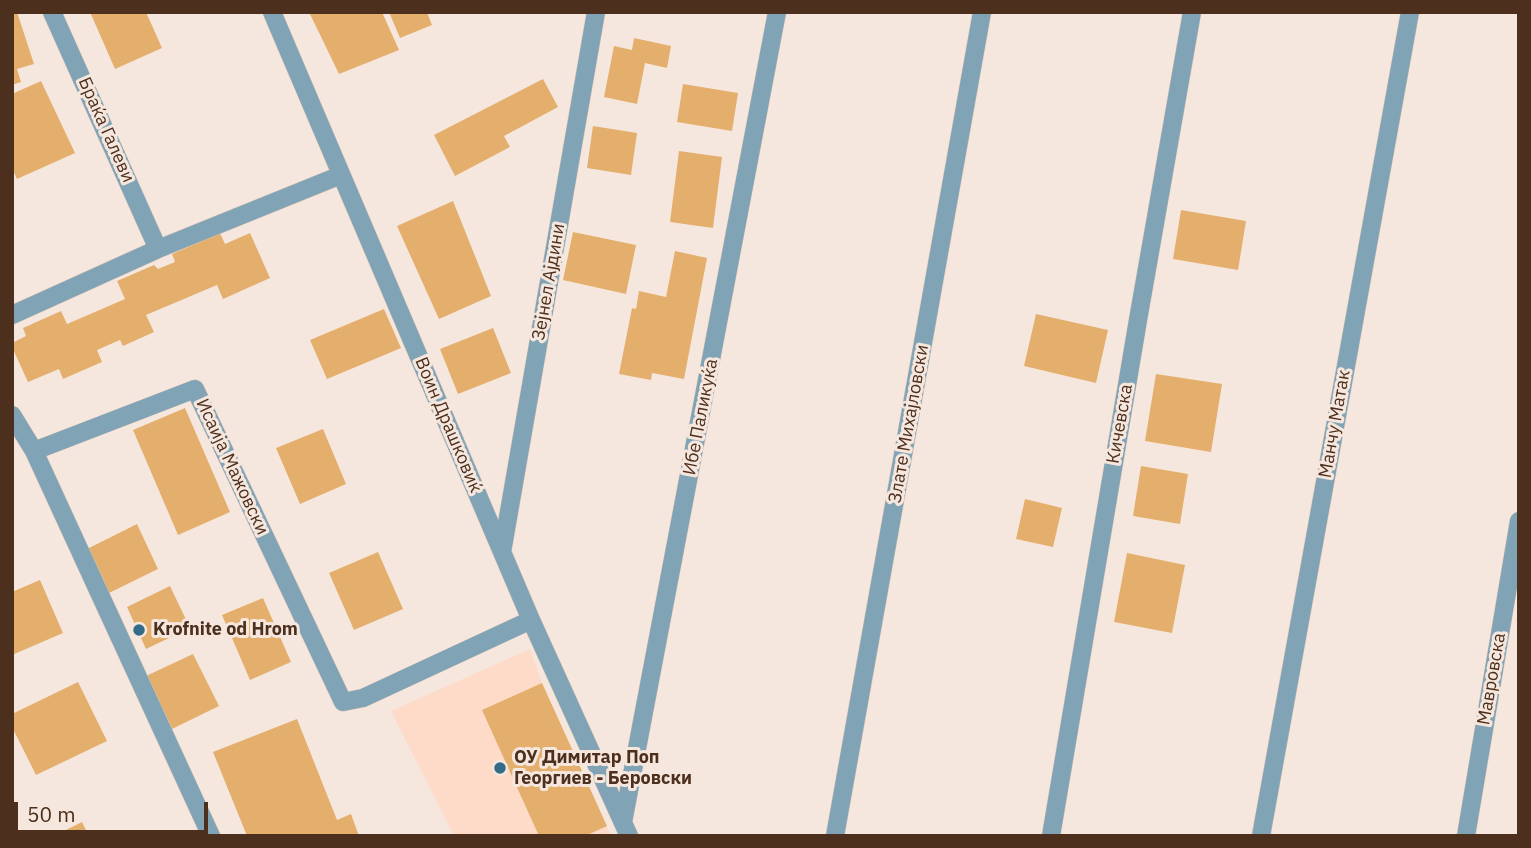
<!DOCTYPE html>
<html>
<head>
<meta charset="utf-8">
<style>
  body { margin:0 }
  #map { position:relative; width:1531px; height:848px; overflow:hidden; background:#f6e7de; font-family:"IBM Plex Sans",sans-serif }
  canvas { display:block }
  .frame { position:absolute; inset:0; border:14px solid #4c2f1c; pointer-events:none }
  .scale { position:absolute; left:14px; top:802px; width:194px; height:32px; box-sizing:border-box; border:4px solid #4c2f1c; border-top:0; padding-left:9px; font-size:21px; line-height:24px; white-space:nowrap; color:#4c2f1c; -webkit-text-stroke:5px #f6e7de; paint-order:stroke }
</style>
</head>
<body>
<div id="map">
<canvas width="1531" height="848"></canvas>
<div class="frame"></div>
<div class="scale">50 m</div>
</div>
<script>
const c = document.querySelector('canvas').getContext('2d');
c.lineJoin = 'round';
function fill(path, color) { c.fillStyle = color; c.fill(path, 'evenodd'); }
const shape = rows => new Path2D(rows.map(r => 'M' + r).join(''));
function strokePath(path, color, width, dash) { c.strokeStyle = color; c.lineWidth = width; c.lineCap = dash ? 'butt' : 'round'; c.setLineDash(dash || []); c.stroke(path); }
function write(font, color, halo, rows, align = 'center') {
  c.font = font + ' "IBM Plex Sans",sans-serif'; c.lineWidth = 6; c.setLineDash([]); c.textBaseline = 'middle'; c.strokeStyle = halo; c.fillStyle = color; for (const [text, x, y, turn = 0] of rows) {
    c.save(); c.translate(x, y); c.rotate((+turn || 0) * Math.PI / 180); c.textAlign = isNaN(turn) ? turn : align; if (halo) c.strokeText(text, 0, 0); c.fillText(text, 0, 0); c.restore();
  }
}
fill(shape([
  [530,649,542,683,611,836,454,836,391,711]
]), '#fddbc8');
fill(shape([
  [12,12,17,12,34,64,17,69,21,82,12,85],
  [90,12,146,12,162,48,115,69],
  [309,12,382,12,399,50,339,74],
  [389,12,427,12,432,25,400,38],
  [634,38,671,46,667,68,645,63,637,104,604,97,614,46,632,50],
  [543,79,558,107,504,136,510,147,455,176,434,135],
  [41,81,75,153,17,179,12,168,12,94],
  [683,84,738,93,732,131,677,122],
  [593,126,637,133,631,175,587,168],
  [679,151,722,157,713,228,670,222],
  [453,201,491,296,439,319,397,226],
  [1181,210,1246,221,1238,270,1173,259],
  [573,232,636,245,626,294,563,280],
  [220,233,225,244,250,233,270,278,223,299,217,285,146,315,154,332,123,346,120,340,97,350,102,362,63,379,59,369,28,382,12,347,12,343,26,336,23,328,61,311,67,324,125,299,117,281,154,265,158,269,175,262,172,254],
  [675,251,707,258,684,379,652,373,651,380,619,374,632,308,636,309,639,291,666,297],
  [384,309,401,348,327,379,310,340],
  [1036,314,1108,330,1096,383,1024,366],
  [493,328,511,373,458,394,440,349],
  [1156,374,1222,384,1211,452,1145,441],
  [185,408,230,512,178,535,133,430],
  [323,429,346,484,300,504,276,448],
  [1141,466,1188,474,1180,524,1133,516],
  [1025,499,1062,508,1053,547,1016,539],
  [137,524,158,569,107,594,85,550],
  [378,552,403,609,354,630,329,573],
  [1127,553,1185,565,1172,633,1114,622],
  [40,580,63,633,12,655,12,592],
  [170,586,190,628,146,649,127,607],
  [263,598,291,662,250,680,222,615],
  [193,654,219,706,172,729,146,676],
  [78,682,107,741,36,775,12,727,12,714],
  [542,683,607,826,585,836,539,836,482,710],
  [297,719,337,820,351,814,359,836,247,836,213,752],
  [82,822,89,836,54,836]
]), '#e4af6c');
const minor = shape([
  [52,12,158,249],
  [272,12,531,620,629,836],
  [12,315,158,249,341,175],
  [12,415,34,451,211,836],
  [34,451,195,389,343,702,363,698,531,620],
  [502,552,596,12],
  [623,822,777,12],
  [835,836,982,12],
  [1051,836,1138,320,1192,12],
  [1261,836,1410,12],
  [1466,836,1519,521]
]);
strokePath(minor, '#d4c2b7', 19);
strokePath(minor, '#80a3b5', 18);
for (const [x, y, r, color] of [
  [139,630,7,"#346b86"],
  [500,768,7,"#346b86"]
]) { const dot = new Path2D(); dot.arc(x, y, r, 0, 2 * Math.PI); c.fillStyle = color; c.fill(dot); strokePath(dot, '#f6e7de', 2.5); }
write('18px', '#4c2f1c', '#f6e7de', [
  ["Браќа Галеви",106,130,66],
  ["Зејнел Ајдини",549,282,-80],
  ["Ибе Паликуќа",701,417,-79],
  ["Злате Михајловски",909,424,-80],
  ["Кичевска",1120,424,-80],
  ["Манчу Матак",1335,424,-80],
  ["Воин Драшковиќ",448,425,67],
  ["Исаија Мажовски",232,467,65],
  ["Мавровска",1492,679,-80]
]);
write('bold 18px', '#4c2f1c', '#f6e7de', [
  ["Krofnite od Hrom",153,630],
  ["ОУ Димитар Поп",514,758],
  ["Георгиев - Беровски",514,779]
], 'left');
</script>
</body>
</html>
